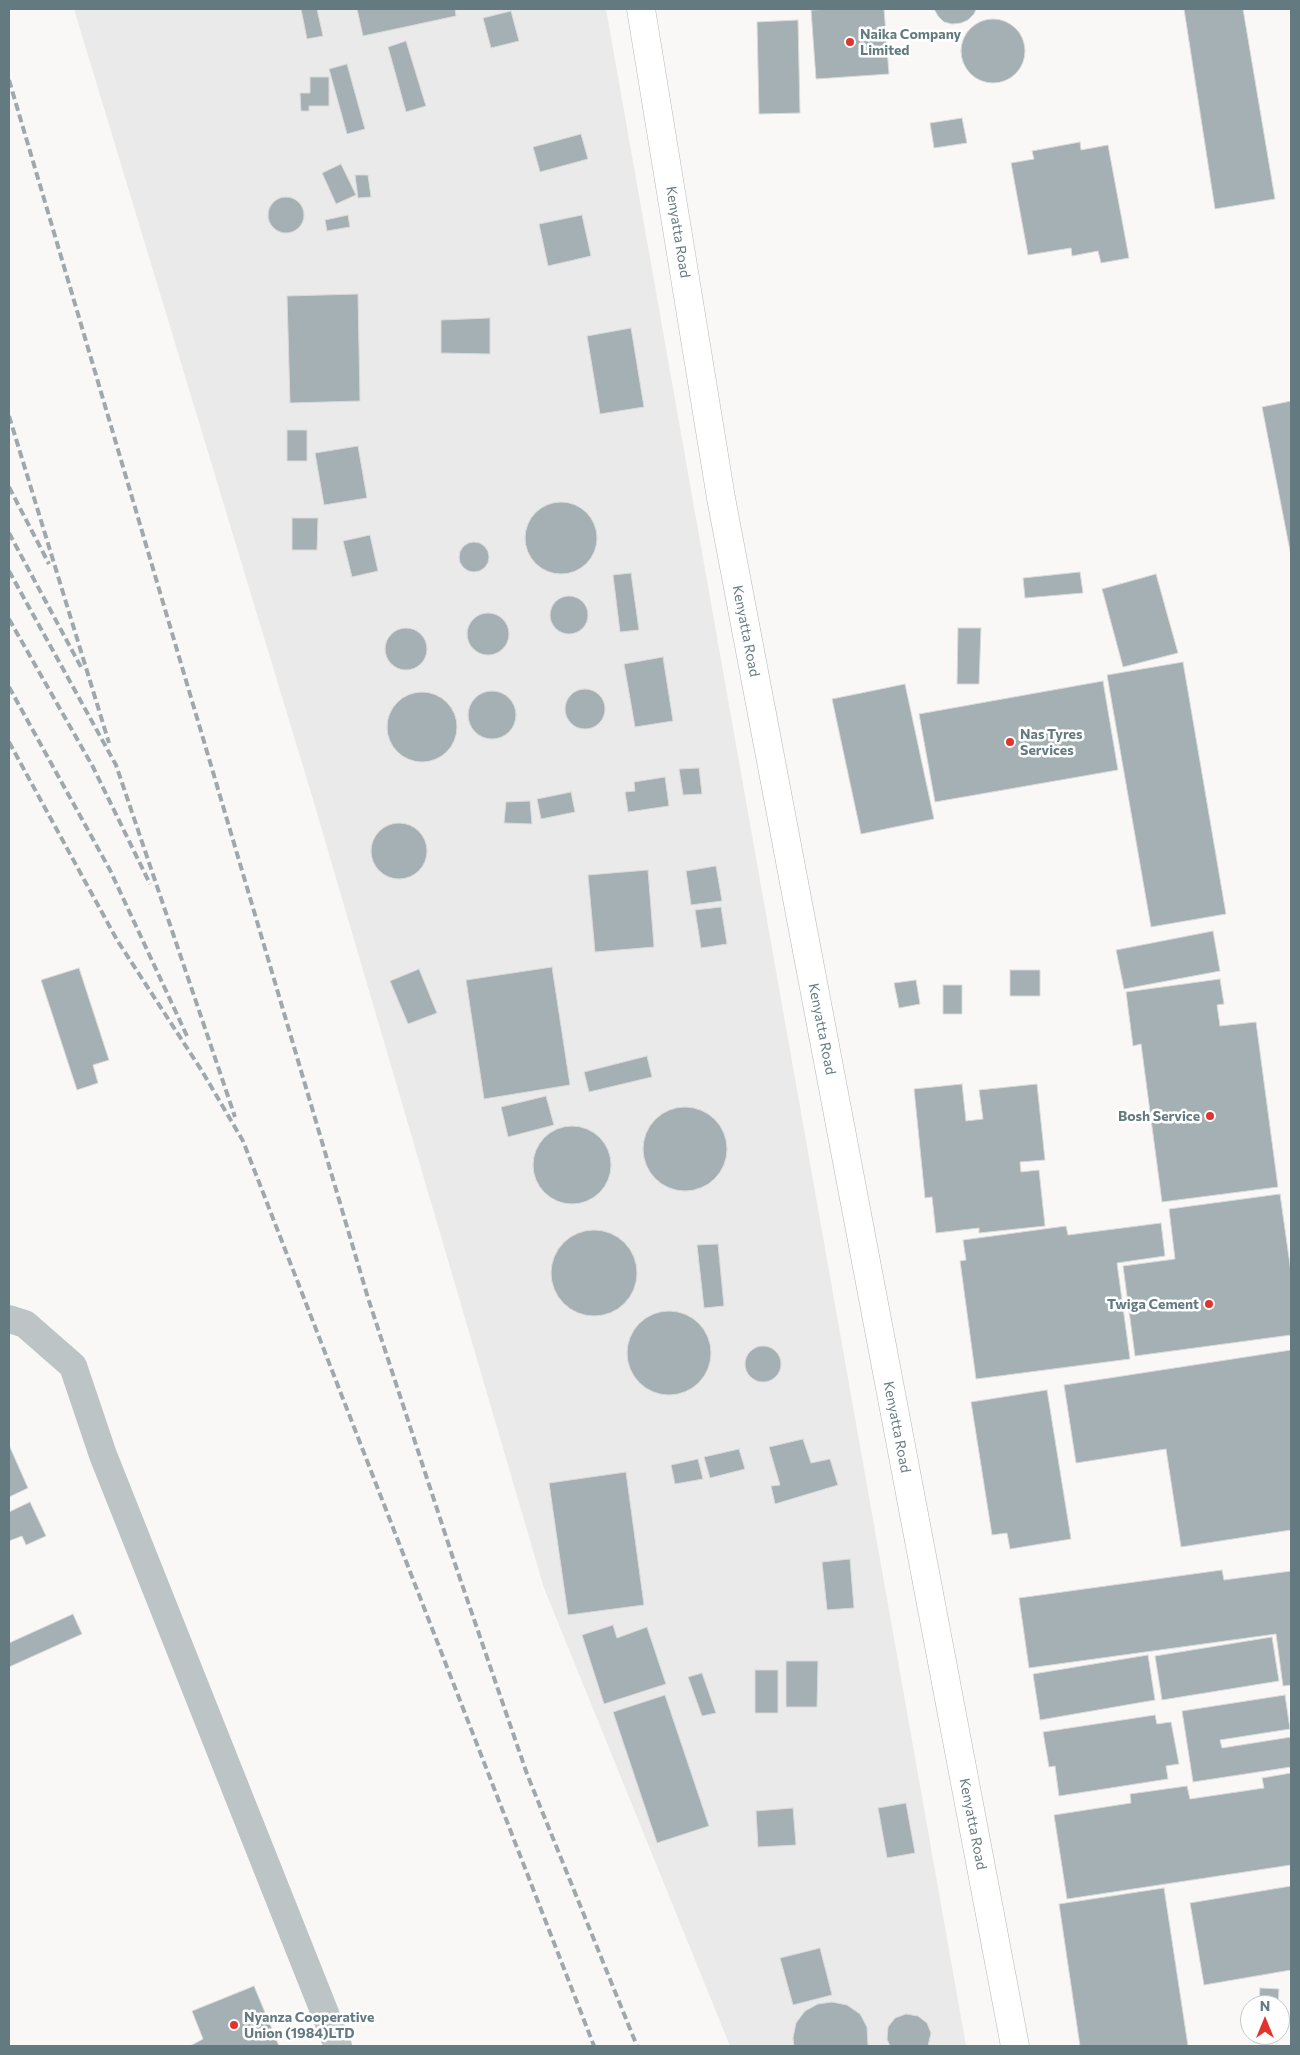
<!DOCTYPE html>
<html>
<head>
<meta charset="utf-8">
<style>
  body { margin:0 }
  #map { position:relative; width:1300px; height:2055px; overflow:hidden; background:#f9f8f6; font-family:Commissioner,sans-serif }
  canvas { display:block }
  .frame { position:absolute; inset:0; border:10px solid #647a81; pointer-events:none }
  .north { position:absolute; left:1240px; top:1995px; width:50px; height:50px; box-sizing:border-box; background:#fff; border:1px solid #c1cacd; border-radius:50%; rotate:0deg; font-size:14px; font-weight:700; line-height:20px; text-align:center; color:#647a81 }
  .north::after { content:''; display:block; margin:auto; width:18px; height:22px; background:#e2332d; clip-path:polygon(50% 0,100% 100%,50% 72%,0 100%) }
</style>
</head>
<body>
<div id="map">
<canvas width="1300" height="2055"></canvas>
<div class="frame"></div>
<div class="north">N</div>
</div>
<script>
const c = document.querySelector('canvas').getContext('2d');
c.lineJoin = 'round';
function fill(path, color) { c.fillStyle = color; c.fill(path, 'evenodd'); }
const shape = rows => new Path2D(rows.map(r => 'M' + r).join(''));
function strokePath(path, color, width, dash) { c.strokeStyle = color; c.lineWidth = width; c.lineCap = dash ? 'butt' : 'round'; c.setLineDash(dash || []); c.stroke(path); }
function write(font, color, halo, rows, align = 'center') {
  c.font = font + ' Commissioner,sans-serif'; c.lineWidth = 5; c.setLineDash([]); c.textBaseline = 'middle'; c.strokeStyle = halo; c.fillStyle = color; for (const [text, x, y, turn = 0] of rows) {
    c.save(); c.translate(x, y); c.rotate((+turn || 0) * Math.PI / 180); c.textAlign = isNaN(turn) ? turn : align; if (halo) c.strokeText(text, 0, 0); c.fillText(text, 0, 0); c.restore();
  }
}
fill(shape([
  [74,9,606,9,966,2046,730,2046,544,1588,312,796]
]), '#e9eae9');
const building = shape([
  [301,9,317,9,323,36,307,39,301,9],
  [357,9,455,9,456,16,363,36,357,9],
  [832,9,884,9,889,74,816,79,811,10,832,9],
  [934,9,976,9,974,14,968,20,961,23,952,24,944,22,938,16,934,9],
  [1184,9,1243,9,1275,199,1215,209,1184,9],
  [511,11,519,41,491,48,483,18,511,11],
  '961 51a32 32 0 1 1 64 0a32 32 0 1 1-64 0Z',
  [798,20,800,113,759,114,757,22,798,20],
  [406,41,426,106,406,112,388,47,406,41],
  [347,64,365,129,347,134,329,69,347,64],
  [310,77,329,77,329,106,309,106,309,111,301,111,300,93,310,93,310,77],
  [962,118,967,143,934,148,930,123,962,118],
  [581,134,588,159,540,172,533,147,581,134],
  [1080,142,1081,150,1108,145,1129,258,1101,263,1098,251,1072,256,1071,248,1028,255,1011,163,1034,159,1032,151,1080,142],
  [341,164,356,195,336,204,322,173,341,164],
  [355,175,368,175,371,197,358,198,355,175],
  '268 215a18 18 0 1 1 36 0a18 18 0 1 1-36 0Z',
  [348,215,350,227,327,231,325,220,348,215],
  [582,215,591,256,548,266,539,224,582,215],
  [358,294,360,401,290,403,287,296,358,294],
  [490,318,490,354,441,353,441,320,490,318],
  [631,328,644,407,600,414,587,336,631,328],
  [1291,401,1291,556,1262,407,1291,401],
  [287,430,307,430,307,461,287,461,287,430],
  [358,446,367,498,324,505,315,453,358,446],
  '525 538a36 36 0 1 1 72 0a36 36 0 1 1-72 0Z',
  [292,518,318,518,317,550,292,550,292,518],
  [370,535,378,571,352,577,343,541,370,535],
  '459 557a15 15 0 1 1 30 0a15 15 0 1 1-30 0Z',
  [1080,572,1083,593,1025,598,1023,578,1080,572],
  [631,573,639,630,620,632,613,575,631,573],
  [1156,574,1178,653,1123,667,1102,589,1156,574],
  '550 615a19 19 0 1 1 38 0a19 19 0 1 1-38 0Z',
  '467 634a21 21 0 1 1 42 0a21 21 0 1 1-42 0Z',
  [958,628,981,628,979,684,957,684,958,628],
  '385 649a21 21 0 1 1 42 0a21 21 0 1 1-42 0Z',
  [663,657,673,721,635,727,624,664,663,657],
  [1183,662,1226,914,1151,927,1107,675,1183,662],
  [1103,681,1118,770,935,802,919,714,1103,681],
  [905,684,934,819,861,834,832,699,905,684],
  '565 709a20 20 0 1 1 40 0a20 20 0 1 1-40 0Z',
  '468 715a24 24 0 1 1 48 0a24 24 0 1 1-48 0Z',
  '387 727a35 35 0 1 1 70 0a35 35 0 1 1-70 0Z',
  [699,768,702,794,683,795,679,769,699,768],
  [665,777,669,806,628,812,625,792,635,791,634,782,665,777],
  [571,792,575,812,541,819,537,799,571,792],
  [530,801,532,824,504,823,506,802,530,801],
  '371 851a28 28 0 1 1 56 0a28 28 0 1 1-56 0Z',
  [716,866,722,901,691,905,686,871,716,866],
  [648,870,654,947,595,952,588,875,648,870],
  [721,907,727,944,701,948,695,910,721,907],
  [1213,931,1220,971,1124,989,1116,950,1213,931],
  [552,967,570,1085,484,1099,466,980,552,967],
  [79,968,109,1060,93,1065,98,1083,77,1090,41,980,79,968],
  [419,969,437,1013,408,1024,390,981,419,969],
  [1010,970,1040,970,1040,996,1010,996,1010,970],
  [1220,979,1224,1004,1217,1005,1220,1026,1256,1022,1278,1187,1162,1202,1141,1044,1133,1046,1126,992,1220,979],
  [916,980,920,1004,899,1008,894,983,916,980],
  [943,985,962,985,962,1014,943,1014,943,985],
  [647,1056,652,1077,589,1092,584,1072,647,1056],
  [962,1084,966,1121,983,1119,979,1090,1037,1084,1045,1160,1020,1162,1021,1172,1039,1170,1045,1226,979,1233,979,1228,936,1233,932,1197,925,1198,914,1089,962,1084],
  [546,1096,554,1125,508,1137,501,1107,546,1096],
  '643 1149a42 42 0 1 1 84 0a42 42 0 1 1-84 0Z',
  '533 1165a39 39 0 1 1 78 0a39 39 0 1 1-78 0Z',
  [1280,1194,1291,1272,1291,1335,1135,1356,1123,1266,1175,1259,1169,1209,1280,1194],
  [1161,1223,1165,1256,1117,1263,1130,1359,976,1379,960,1261,966,1260,963,1240,1066,1226,1068,1235,1161,1223],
  '551 1273a43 43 0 1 1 86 0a43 43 0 1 1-86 0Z',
  [718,1244,724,1306,704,1308,697,1245,718,1244],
  '627 1353a42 42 0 1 1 84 0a42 42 0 1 1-84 0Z',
  '745 1364a18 18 0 1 1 36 0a18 18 0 1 1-36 0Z',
  [1291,1350,1291,1530,1181,1547,1166,1449,1076,1463,1064,1385,1291,1350],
  [1047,1390,1071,1539,1010,1549,1007,1533,992,1535,971,1402,1047,1390],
  [803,1439,811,1463,830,1459,838,1485,775,1504,771,1486,780,1485,769,1447,803,1439],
  [9,1445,28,1488,9,1497,9,1445],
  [739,1449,745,1469,710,1478,704,1457,739,1449],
  [698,1459,703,1479,675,1484,671,1465,698,1459],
  [626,1472,644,1605,568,1615,549,1483,626,1472],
  [30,1502,46,1536,26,1545,22,1536,9,1541,9,1512,30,1502],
  [850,1559,854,1608,827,1610,822,1562,850,1559],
  [1222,1570,1224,1580,1291,1571,1291,1685,1283,1686,1276,1634,1029,1668,1019,1598,1222,1570],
  [73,1614,82,1634,9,1667,9,1643,73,1614],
  [613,1625,617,1638,647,1627,666,1684,604,1704,582,1635,613,1625],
  [1272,1637,1279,1681,1162,1700,1155,1656,1272,1637],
  [1148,1655,1155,1700,1040,1720,1033,1674,1148,1655],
  [786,1661,818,1661,817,1707,786,1707,786,1661],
  [755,1670,778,1670,778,1713,755,1713,755,1670],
  [702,1673,716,1713,702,1716,688,1677,702,1673],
  [665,1695,709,1826,657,1843,613,1712,665,1695],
  [1285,1695,1290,1729,1220,1740,1222,1748,1291,1737,1291,1767,1193,1782,1182,1711,1285,1695],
  [1155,1715,1157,1724,1171,1722,1179,1764,1166,1766,1168,1779,1059,1796,1055,1766,1049,1767,1043,1732,1155,1715],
  [1291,1773,1291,1865,1067,1899,1054,1815,1131,1803,1130,1794,1187,1786,1190,1799,1264,1788,1262,1778,1291,1773],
  [906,1803,915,1853,887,1858,878,1808,906,1803],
  [793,1808,796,1845,758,1847,756,1811,793,1808],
  [1291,1886,1291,1970,1204,1985,1190,1903,1291,1886],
  [1164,1888,1188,2046,1080,2046,1059,1904,1164,1888],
  [820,1948,832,1995,793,2005,780,1958,820,1948],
  [254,1986,279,2046,190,2046,203,2039,192,2011,254,1986],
  [1260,1988,1279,1989,1278,2005,1259,2005,1260,1988],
  [832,2002,847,2005,860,2014,867,2027,868,2046,794,2046,793,2038,796,2023,805,2011,818,2004,832,2002],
  [906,2014,918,2016,927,2023,931,2033,928,2046,890,2046,887,2039,888,2027,895,2018,906,2014]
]);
fill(building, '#a4b0b4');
strokePath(building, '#dadad8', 1);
const highway = shape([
  [641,9,721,498,1015,2046]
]);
strokePath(highway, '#b3b9bb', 29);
strokePath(shape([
  [9,1319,25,1324,73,1366,103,1455,338,2046]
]), '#bdc4c6', 28);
strokePath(highway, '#fff', 28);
strokePath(shape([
  [9,80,368,1298,454,1561,527,1774,637,2046],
  [9,416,109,743],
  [9,487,49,564],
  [9,533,82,669],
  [9,571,116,765,235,1117],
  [9,619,93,767,150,884],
  [9,687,110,870,187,1036],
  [9,742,117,940,202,1071,243,1141,594,2046]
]), '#9fa9ad', 4, [8, 4]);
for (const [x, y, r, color] of [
  [850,42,5,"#e2332d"],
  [1010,742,5,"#e2332d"],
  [1210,1116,5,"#e2332d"],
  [1209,1304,5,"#e2332d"],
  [234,2025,5,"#e2332d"]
]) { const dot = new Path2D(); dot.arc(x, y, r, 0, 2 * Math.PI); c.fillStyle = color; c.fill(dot); strokePath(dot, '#fff', 2); }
write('bold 14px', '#647a81', '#fff', [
  ["Naika Company",860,34],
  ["Limited",860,50],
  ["Nas Tyres",1020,734],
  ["Services",1020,750],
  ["Bosh Service",1200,1116,"right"],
  ["Twiga Cement",1199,1304,"right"],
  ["Nyanza Cooperative",244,2017],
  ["Union (1984)LTD",244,2033]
], 'left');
write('14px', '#647a81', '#fff', [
  ["Kenyatta Road",678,232,81],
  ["Kenyatta Road",746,631,79],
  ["Kenyatta Road",822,1029,79],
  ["Kenyatta Road",897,1427,79],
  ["Kenyatta Road",973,1824,79]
]);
</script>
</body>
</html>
